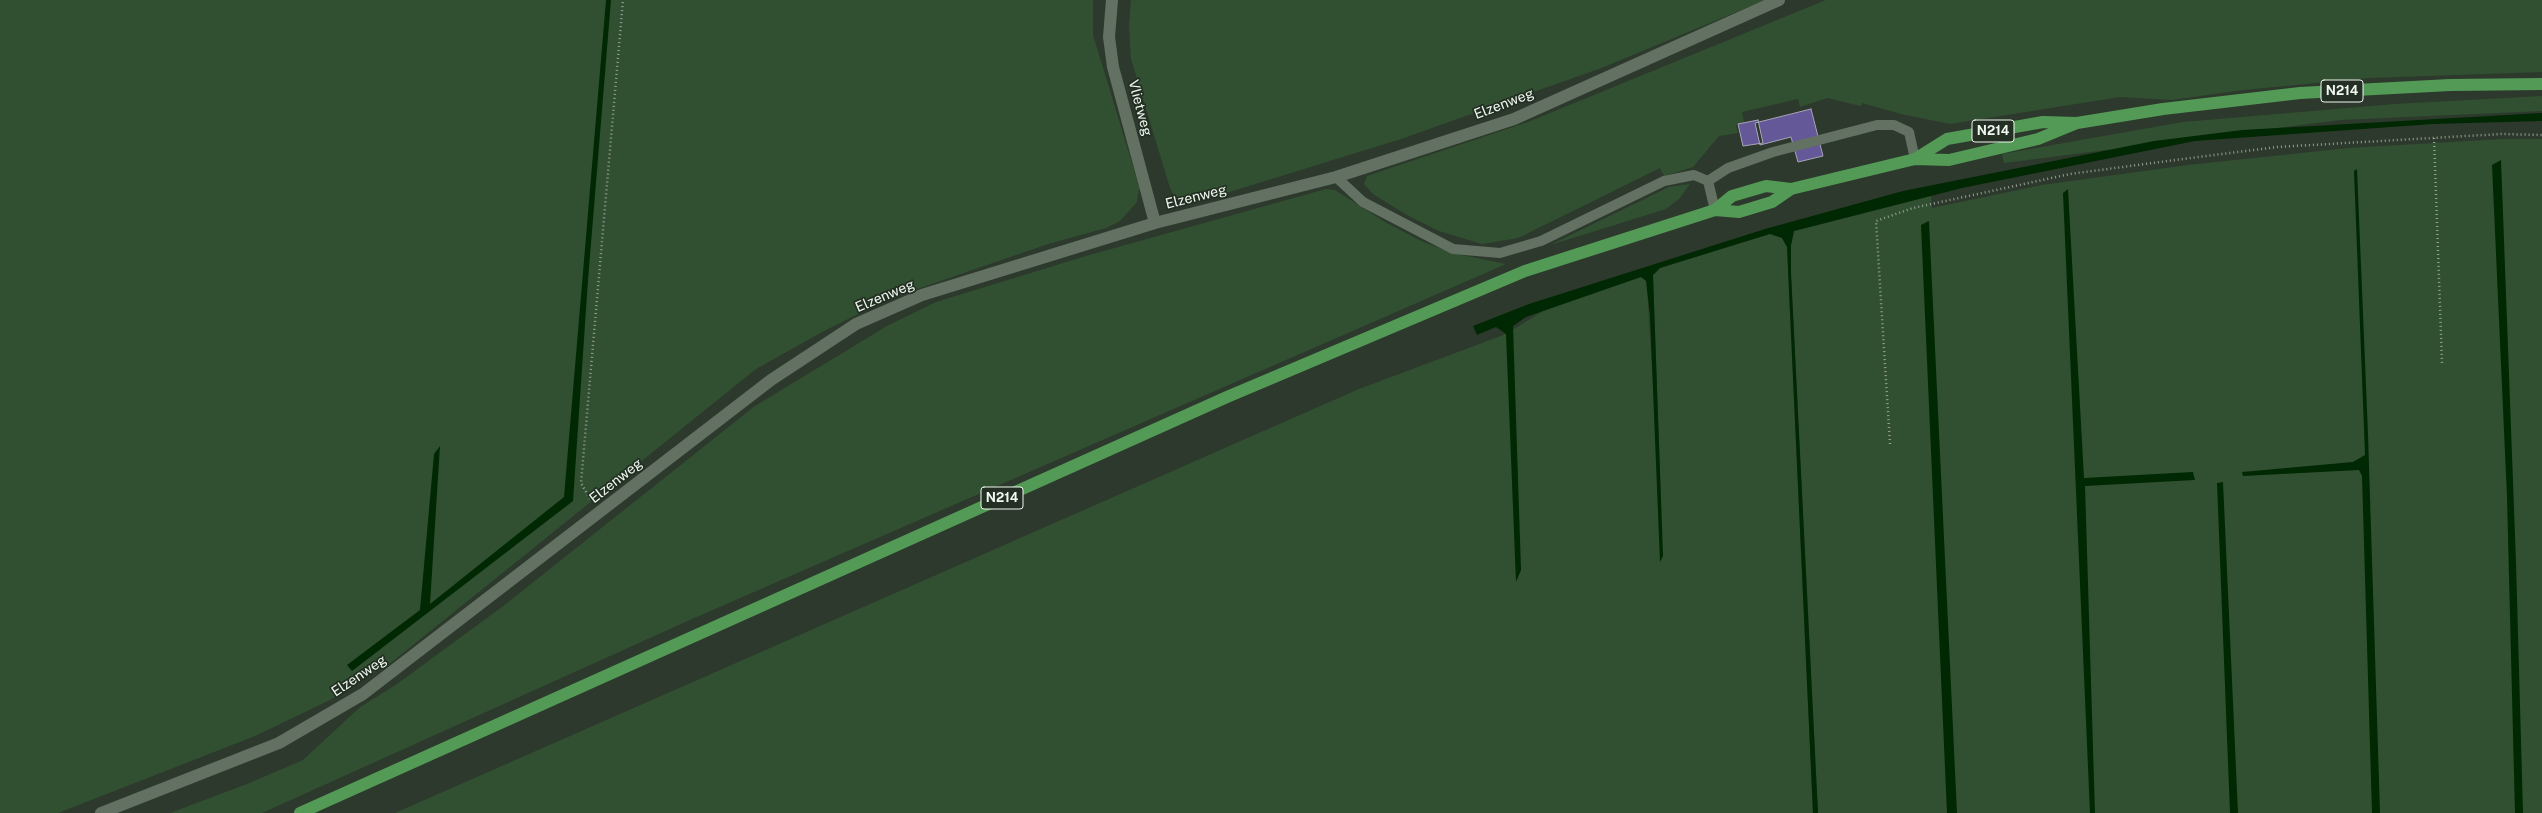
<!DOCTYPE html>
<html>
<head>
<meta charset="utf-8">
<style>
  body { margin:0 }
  canvas { display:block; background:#2c392c }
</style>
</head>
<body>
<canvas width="2542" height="813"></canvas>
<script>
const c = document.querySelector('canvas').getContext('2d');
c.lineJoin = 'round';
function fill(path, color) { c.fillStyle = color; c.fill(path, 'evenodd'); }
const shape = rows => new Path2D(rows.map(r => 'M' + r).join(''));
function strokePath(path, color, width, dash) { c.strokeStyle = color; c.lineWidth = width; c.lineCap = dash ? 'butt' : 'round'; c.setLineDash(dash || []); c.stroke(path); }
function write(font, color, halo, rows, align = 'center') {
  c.font = font + ' "Public Sans",sans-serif'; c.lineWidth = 3.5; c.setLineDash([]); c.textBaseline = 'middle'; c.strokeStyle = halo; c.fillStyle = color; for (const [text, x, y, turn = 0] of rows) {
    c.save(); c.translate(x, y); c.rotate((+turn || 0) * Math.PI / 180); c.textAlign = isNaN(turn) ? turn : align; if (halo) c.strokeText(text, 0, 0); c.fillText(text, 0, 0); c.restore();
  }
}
fill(shape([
  [0,0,1093,0,1093,35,1134,170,1139,188,1137,202,1120,221,1106,228,1048,244,888,299,824,331,756,369,393,661,330,700,255,736,58,813,0,813],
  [1131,0,1765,0,1604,67,1401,139,1197,202,1177,201,1170,188,1131,59,1129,25],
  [1826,0,2542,0,2542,72,2369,78,2243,90,2172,100,2120,97,1950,124,1901,114,1862,103,1861,106,1827,98,1800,107,1798,99,1742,112,1744,123,1736,125,1738,133,1719,136,1693,167,1664,176,1660,168,1518,238,1482,244,1439,231,1407,215,1373,194,1364,184,1367,176,1528,122],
  [2542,96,2542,111,2340,120,2004,163,2002,154,2183,122,2395,104],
  [2503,139,2542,139,2542,813,1818,813,1791,273,1791,245,1794,231,1931,196,1932,208,2042,185,2188,165,2349,148],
  [1690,184,1679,199,1666,209,1550,245,1669,187],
  [1326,189,1335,190,1385,222,1421,241,1452,253,1506,264,692,619,262,813,170,813,247,784,303,760,359,708,397,684,502,607,755,406,887,326,936,302,1086,256],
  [1770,233,1782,238,1787,247,1813,813,395,813,1359,389,1506,334,1556,303,1646,271,1662,530,1653,275,1660,268]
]), '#315031');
fill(shape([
  [606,0,611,0,588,280,573,501,352,671,347,665,420,610,434,454,440,446,430,604,564,497],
  [2542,113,2542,121,2433,124,2195,141,1962,188,1794,231,1791,245,1791,273,1818,813,1813,813,1787,247,1782,238,1770,234,1660,268,1653,275,1663,556,1660,562,1650,315,1646,281,1641,277,1526,317,1513,326,1521,570,1516,582,1506,334,1496,327,1477,335,1473,326,1529,304,1765,229,1903,191,2154,141,2242,130],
  [2501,160,2516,562,2523,813,2515,813,2507,497,2492,165],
  [2357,169,2368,434,2380,813,2372,813,2362,476,2359,470,2243,476,2242,472,2353,462,2365,455,2354,171],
  [2068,189,2084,478,2193,472,2195,480,2085,486,2095,813,2090,813,2063,193],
  [1929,221,1957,813,1947,813,1921,225],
  [2223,482,2238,813,2230,813,2217,483]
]), '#002802');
const building = shape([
  [1811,109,1823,156,1798,162,1791,137,1760,145,1755,123,1811,109],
  [1758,120,1763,143,1743,146,1738,124,1758,120]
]);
fill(building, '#645898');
strokePath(building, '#a7a5b9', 1);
strokePath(shape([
  [2434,138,2442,363],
  [1890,444,1876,221,1913,208,2070,174,2175,160,2277,147,2501,134,2542,135],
  [590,499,581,483,623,0]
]), '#959f94', 2.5, [1, 3]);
strokePath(shape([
  [1336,177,1363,202,1453,249,1500,253,1541,241,1664,181,1694,175,1708,181],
  [1715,210,1708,181,1728,168,1773,152,1877,125,1894,125,1909,132,1915,159]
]), '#627162', 10);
strokePath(shape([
  [1112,0,1109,37,1113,67,1155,223],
  [101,813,279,743,363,694,771,380,856,324,922,295,1155,223,1336,177,1514,119,1779,0]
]), '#627162', 12);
strokePath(shape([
  [1915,159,1947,139,2043,122,2077,123,2163,109,2300,93,2450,85,2542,84],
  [1715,210,1732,196,1766,186,1791,189],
  [300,813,1227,397,1525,271,1715,210,1739,212,1772,202,1791,189,1915,159,1949,160,2038,139,2077,123]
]), '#539a56', 12);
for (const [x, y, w] of [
  [2342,91,42],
  [1993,131,42],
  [1002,498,42]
]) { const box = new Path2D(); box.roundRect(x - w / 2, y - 11, w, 22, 3); c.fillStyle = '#222f22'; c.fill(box); strokePath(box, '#eff7ee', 1); }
write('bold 13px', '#eff7ee', null, [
  ["N214",2342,91],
  ["N214",1993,131],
  ["N214",1002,498]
]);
write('14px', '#eff7ee', '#222f22', [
  ["Elzenweg",1504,104,-21],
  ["Vlietweg",1140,108,75],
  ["Elzenweg",1196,197,-14],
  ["Elzenweg",885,296,-23],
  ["Elzenweg",616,481,-38],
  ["Elzenweg",359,676,-34]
]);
</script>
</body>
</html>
